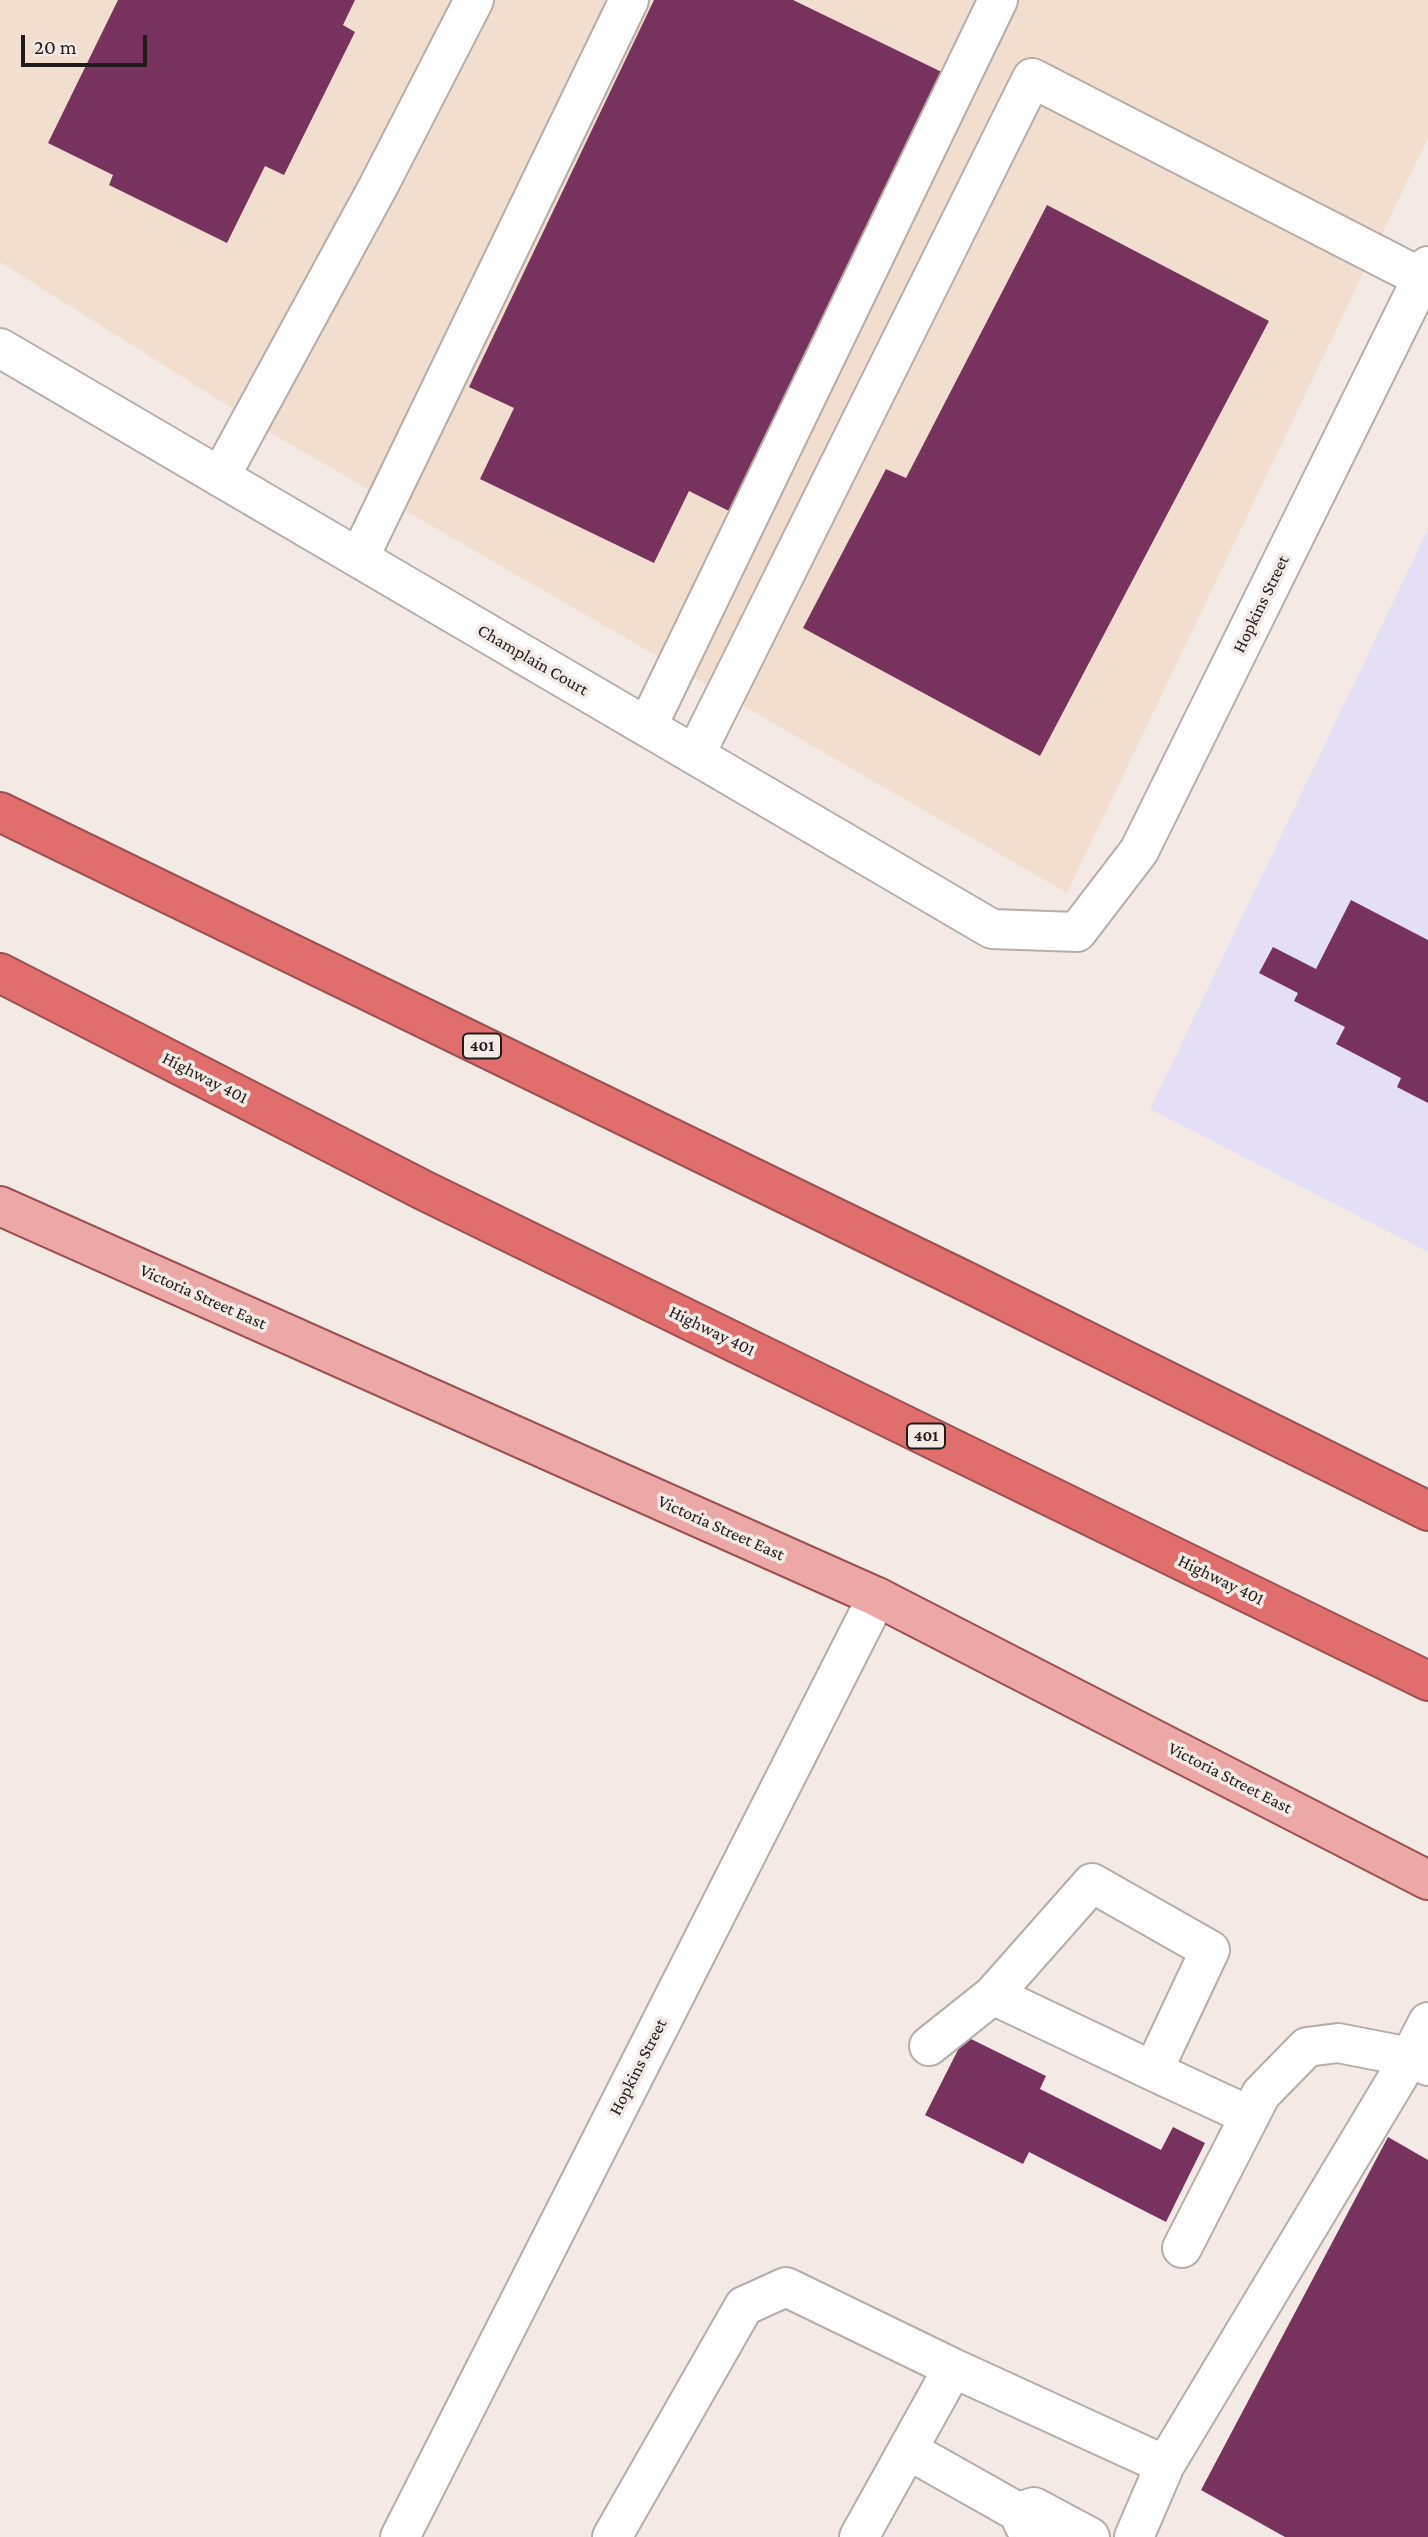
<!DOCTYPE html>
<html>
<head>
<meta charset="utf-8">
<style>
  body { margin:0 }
  #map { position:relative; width:1428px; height:2537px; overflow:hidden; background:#f4eae5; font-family:"Crimson Pro",serif }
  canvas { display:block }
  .scale { position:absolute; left:21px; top:35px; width:126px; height:32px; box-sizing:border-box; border:4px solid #1f1b1a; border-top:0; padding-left:9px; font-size:21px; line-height:24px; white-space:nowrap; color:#1f1b1a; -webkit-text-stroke:5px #f4eae5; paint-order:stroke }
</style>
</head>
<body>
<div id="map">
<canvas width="1428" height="2537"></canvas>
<div class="scale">20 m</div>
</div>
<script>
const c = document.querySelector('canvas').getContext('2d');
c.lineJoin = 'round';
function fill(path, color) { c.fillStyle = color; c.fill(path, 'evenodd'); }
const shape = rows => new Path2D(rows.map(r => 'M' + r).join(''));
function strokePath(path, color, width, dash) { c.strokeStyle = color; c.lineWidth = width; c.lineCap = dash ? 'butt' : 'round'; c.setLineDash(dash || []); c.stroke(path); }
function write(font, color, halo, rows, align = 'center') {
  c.font = font + ' "Crimson Pro",serif'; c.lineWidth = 7; c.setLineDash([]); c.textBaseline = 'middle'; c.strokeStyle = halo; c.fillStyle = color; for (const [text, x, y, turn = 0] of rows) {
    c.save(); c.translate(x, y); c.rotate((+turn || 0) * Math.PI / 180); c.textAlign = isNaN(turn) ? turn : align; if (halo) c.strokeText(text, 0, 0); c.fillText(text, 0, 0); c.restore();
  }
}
fill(shape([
  [1428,529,1428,1252,1150,1109]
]), '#e4dff5');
fill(shape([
  [0,0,1428,0,1428,138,1067,893,276,436,0,262]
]), '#f2decf');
fill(shape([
  [118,0,355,0,343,25,355,32,284,175,265,166,227,243,109,185,113,175,48,143],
  [654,0,793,0,948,75,737,515,689,491,654,563,480,479,514,408,469,387],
  [1047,205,1269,321,1040,756,803,628,886,469,906,478],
  [1351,900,1428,940,1428,1103,1397,1087,1401,1078,1336,1044,1345,1027,1294,1001,1298,993,1259,973,1273,947,1316,969],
  [965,2036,1046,2076,1040,2089,1161,2150,1173,2127,1205,2143,1166,2222,1029,2152,1023,2164,925,2115],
  [1388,2137,1428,2160,1428,2537,1285,2537,1201,2490]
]), '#77335d');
const minor = shape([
  [0,348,992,929,1077,932,1139,851,1428,266],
  [220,477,379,185,474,0],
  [359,558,629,0],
  [647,727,998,0],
  [695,755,1032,78,1422,278],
  [929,2046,993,1995],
  [1153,2071,1210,1950,1092,1883,993,1995,1153,2071,1250,2116],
  [1182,2248,1261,2094,1307,2047,1338,2043,1410,2057,1428,2066],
  [908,2450,1018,2512,1024,2525,1043,2537],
  [1018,2512,1034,2507,1090,2537],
  [400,2537,877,1597],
  [612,2537,744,2306,786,2287,953,2368,1165,2465],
  [859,2537,953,2368],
  [1134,2537,1165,2465,1410,2057,1428,2022]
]);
const major = shape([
  [0,1206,877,1597,1428,1880]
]);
const highway = shape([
  [0,812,963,1280,1428,1511],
  [0,973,425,1191,1428,1681]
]);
strokePath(minor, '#b6ada9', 42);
strokePath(major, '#9c5150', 42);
strokePath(highway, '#9c5150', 42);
strokePath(minor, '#fff', 38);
strokePath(major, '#eca8a7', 38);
strokePath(highway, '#e06e6d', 38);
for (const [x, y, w] of [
  [482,1046,38],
  [926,1436,38]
]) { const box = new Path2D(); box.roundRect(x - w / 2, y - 12.5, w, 25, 5); c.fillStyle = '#f4eae5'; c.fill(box); strokePath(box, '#1f1b1a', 2); }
write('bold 16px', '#1f1b1a', null, [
  ["401",482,1046],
  ["401",926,1436]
]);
write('18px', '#1f1b1a', '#f4eae5', [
  ["Hopkins Street",1261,604,-64],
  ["Champlain Court",533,660,30],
  ["Highway 401",205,1078,27],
  ["Victoria Street East",203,1297,24],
  ["Highway 401",712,1331,26],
  ["Victoria Street East",721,1528,24],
  ["Highway 401",1221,1580,26],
  ["Victoria Street East",1230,1778,27],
  ["Hopkins Street",638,2067,-63]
]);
</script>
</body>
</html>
